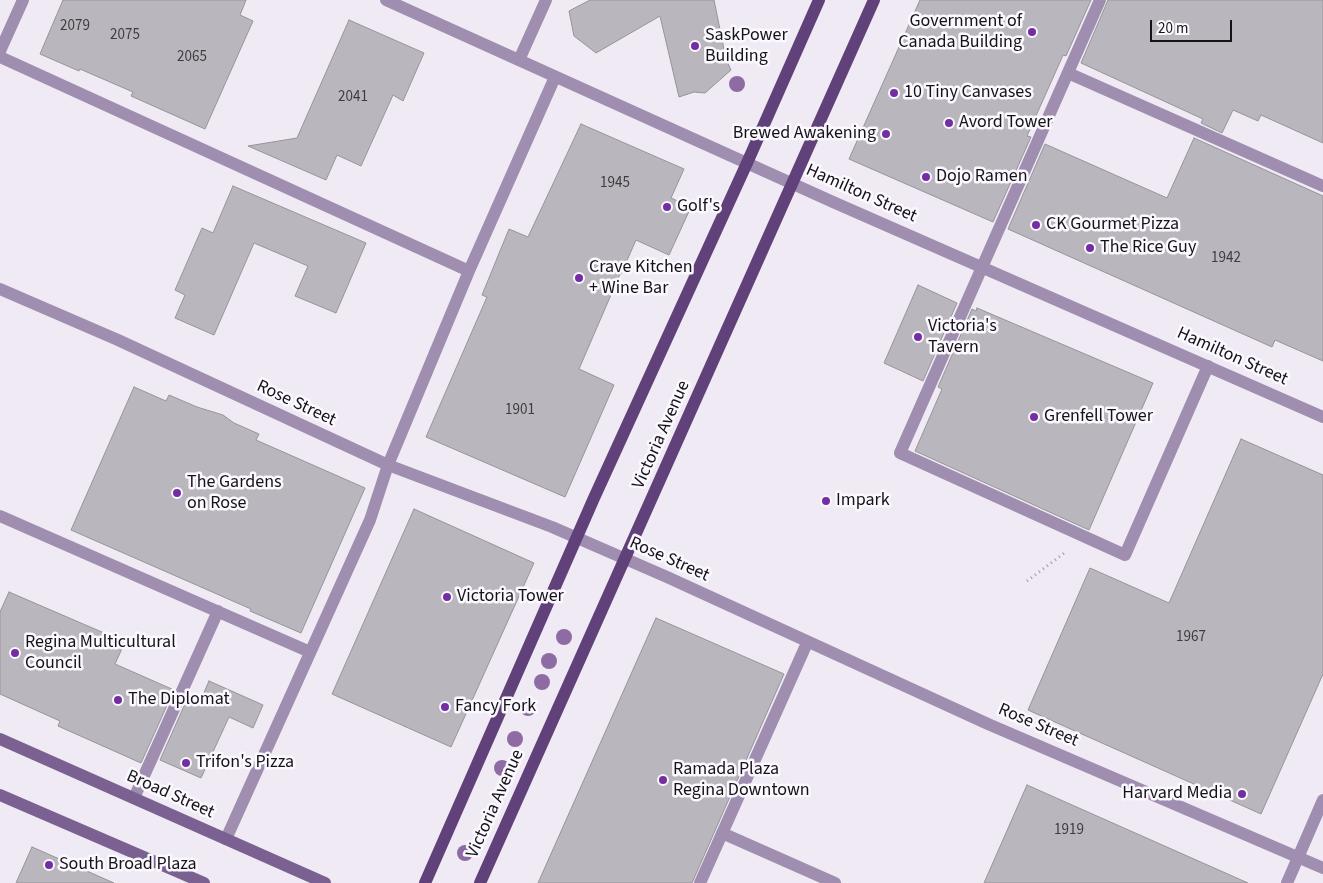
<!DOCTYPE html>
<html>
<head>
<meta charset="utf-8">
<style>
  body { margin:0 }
  #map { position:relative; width:1323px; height:883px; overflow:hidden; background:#efeaf3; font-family:"Source Sans 3",sans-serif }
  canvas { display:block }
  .scale { position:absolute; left:1150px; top:20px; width:82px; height:22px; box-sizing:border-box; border:2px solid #151316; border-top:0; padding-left:6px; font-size:15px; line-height:18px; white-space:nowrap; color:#151316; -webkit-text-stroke:4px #fbf8ff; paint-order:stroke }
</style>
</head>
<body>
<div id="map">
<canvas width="1323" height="883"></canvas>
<div class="scale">20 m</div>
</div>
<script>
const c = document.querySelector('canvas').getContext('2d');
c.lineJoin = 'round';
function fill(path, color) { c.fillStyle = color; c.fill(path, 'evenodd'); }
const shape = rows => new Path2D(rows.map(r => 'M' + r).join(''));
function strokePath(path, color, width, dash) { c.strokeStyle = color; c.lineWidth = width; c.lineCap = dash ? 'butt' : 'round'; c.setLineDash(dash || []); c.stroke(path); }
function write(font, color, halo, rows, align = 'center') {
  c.font = font + ' "Source Sans 3",sans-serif'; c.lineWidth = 5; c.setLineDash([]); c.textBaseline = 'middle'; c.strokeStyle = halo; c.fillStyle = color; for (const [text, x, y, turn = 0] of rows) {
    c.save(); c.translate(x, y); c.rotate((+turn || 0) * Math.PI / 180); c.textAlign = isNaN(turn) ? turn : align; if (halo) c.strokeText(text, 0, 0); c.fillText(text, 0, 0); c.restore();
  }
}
const building = shape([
  [63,0,246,0,240,15,253,21,205,129,131,96,133,92,80,69,79,71,40,54,63,0],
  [590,0,714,0,726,59,731,70,705,93,694,92,679,97,660,16,596,53,574,36,569,11,590,0],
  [920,0,1091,0,1066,56,1063,55,1060,62,1027,136,1031,137,993,222,849,159,920,0],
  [1108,0,1323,0,1323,143,1261,115,1258,121,1233,110,1222,133,1201,123,1203,119,1081,63,1108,0],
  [349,20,424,53,403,101,393,95,361,166,337,155,326,180,248,146,297,138,349,20],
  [581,124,684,169,671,198,691,207,669,255,636,240,621,274,620,274,579,369,614,385,565,497,426,437,487,297,482,295,509,229,528,237,581,124],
  [1194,138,1323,196,1323,361,1275,340,1272,347,1008,229,1045,144,1167,198,1194,138],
  [233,186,366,243,336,313,295,296,308,266,254,243,214,335,175,318,185,295,175,290,202,228,213,233,233,186],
  [918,285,957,303,923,381,884,363,918,285],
  [977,308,1153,383,1089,530,915,451,942,389,938,387,972,309,976,311,977,308],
  [134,387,166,401,169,395,197,407,223,415,234,423,259,434,256,440,365,488,301,633,250,611,251,609,71,530,134,387],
  [1241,439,1323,475,1323,674,1261,814,1028,710,1090,568,1169,603,1241,439],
  [414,509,534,563,451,747,332,694,414,509],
  [9,592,125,642,115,664,174,690,141,763,58,726,60,721,0,694,0,612,9,592],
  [656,618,784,674,692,883,538,883,656,618],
  [209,681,263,705,253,728,229,717,201,778,160,760,188,697,200,702,209,681],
  [1027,785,1248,883,984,883,1027,785],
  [32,847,114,883,16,883,32,847]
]);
fill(building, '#bab6be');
strokePath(building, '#97939b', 1);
strokePath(shape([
  [1027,581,1067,551]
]), '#9d99a0', 3, [1, 4]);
strokePath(shape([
  [1100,0,900,453,1125,555,1208,366],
  [0,57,469,271],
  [519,60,546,0],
  [1068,73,1323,186],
  [0,516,310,652],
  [134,798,218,611],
  [722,833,835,883],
  [226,839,370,520,388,465,469,271,555,77],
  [700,883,807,643]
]), '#a08eb0', 12);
strokePath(shape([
  [386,0,833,202,1323,417],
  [0,51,23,0],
  [0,289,118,340,388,465,552,527,667,577,988,724,1323,868],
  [1287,883,1323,800]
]), '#a08eb0', 12);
strokePath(shape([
  [0,739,325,883],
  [0,795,204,883]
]), '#7b6191', 12);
strokePath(shape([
  [425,883,594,498,747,163,819,0],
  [480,883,874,0]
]), '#61417a', 12);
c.fillStyle = '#8f6ba3';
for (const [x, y] of [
  [737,84],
  [564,637],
  [549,661],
  [542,682],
  [528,708],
  [515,739],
  [502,768],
  [465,853]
]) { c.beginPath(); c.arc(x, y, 8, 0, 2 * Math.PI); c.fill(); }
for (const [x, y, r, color] of [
  [1032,32,5,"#742ea2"],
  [695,46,5,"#742ea2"],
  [894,93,5,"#742ea2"],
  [949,123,5,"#742ea2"],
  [886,134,5,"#742ea2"],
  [926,177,5,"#742ea2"],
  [667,207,5,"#742ea2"],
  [1036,225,5,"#742ea2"],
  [1090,248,5,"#742ea2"],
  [579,278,5,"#742ea2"],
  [918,337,5,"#742ea2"],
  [1034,417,5,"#742ea2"],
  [177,493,5,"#742ea2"],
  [826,501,5,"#742ea2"],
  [447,597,5,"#742ea2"],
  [15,653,5,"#742ea2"],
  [118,700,5,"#742ea2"],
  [445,707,5,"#742ea2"],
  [186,763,5,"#742ea2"],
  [663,780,5,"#742ea2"],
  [1242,794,5,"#742ea2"],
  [49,865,5,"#742ea2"]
]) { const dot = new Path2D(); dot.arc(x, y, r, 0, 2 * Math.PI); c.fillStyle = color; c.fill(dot); strokePath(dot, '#fbf8ff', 2); }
write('15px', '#3e3c40', null, [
  ["2079",75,27],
  ["2075",125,36],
  ["2065",192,58],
  ["2041",353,98],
  ["1945",615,184],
  ["1942",1226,259],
  ["1901",520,411],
  ["1967",1191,638],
  ["1919",1069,831]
]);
write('18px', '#151316', '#fbf8ff', [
  ["Government of",1022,22,"right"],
  ["Canada Building",1022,43,"right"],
  ["SaskPower",705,36],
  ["Building",705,57],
  ["10 Tiny Canvases",904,93],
  ["Avord Tower",959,123],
  ["Brewed Awakening",876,134,"right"],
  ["Dojo Ramen",936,177],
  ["Golf's",677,207],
  ["CK Gourmet Pizza",1046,225],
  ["The Rice Guy",1100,248],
  ["Crave Kitchen",589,268],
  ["+ Wine Bar",589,289],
  ["Victoria's",928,327],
  ["Tavern",928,348],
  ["Grenfell Tower",1044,417],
  ["The Gardens",187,483],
  ["on Rose",187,504],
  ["Impark",836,501],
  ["Victoria Tower",457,597],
  ["Regina Multicultural",25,643],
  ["Council",25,664],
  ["The Diplomat",128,700],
  ["Fancy Fork",455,707],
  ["Trifon's Pizza",196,763],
  ["Ramada Plaza",673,770],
  ["Regina Downtown",673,791],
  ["Harvard Media",1232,794,"right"],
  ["South Broad Plaza",59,865]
], 'left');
write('18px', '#151316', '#fbf8ff', [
  ["Hamilton Street",861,194,24],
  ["Hamilton Street",1232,357,24],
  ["Rose Street",296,404,25],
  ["Victoria Avenue",662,435,-66],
  ["Rose Street",669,560,24],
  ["Rose Street",1038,726,23],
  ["Broad Street",170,795,24],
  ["Victoria Avenue",496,804,-66]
]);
</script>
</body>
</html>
